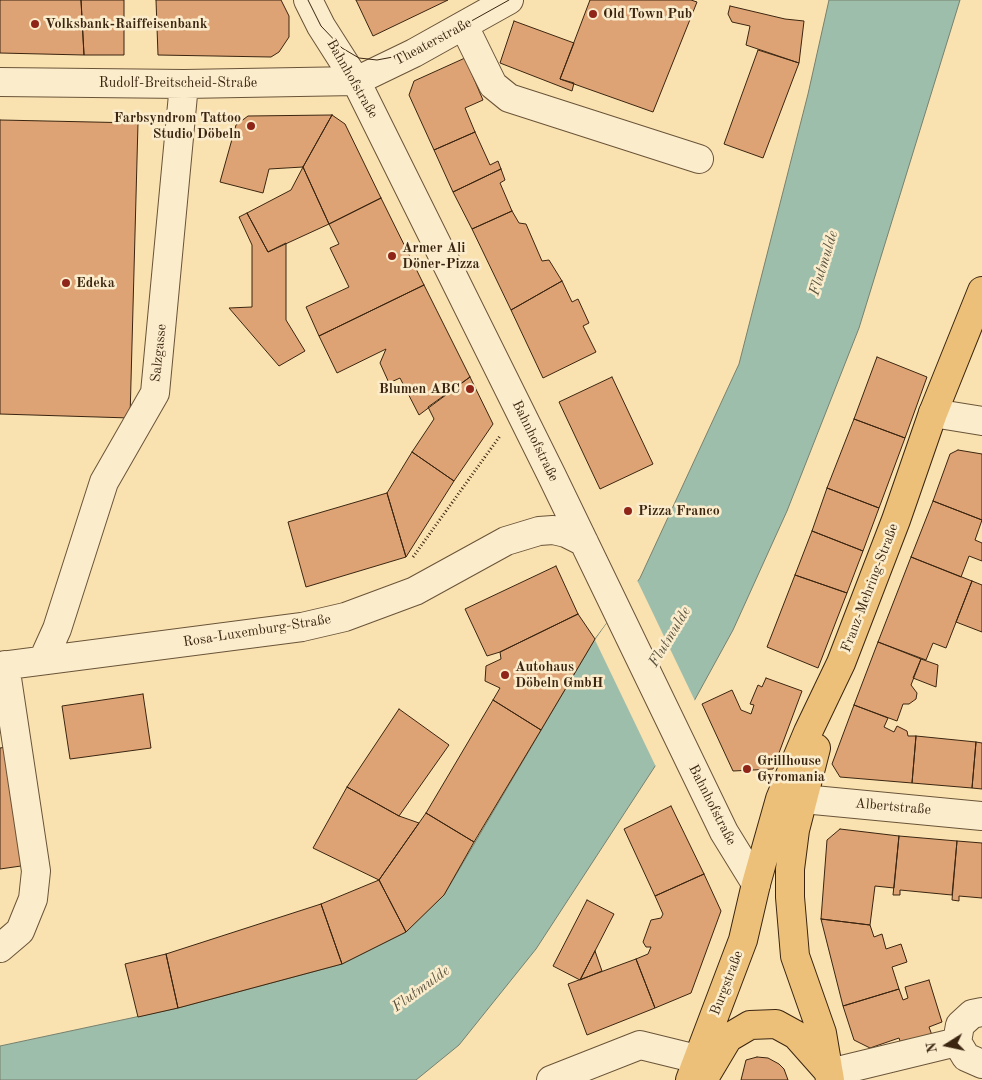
<!DOCTYPE html>
<html>
<head>
<meta charset="utf-8">
<style>
  body { margin:0 }
  #map { position:relative; width:982px; height:1080px; overflow:hidden; background:#f9e1b0; font-family:"Old Standard TT",serif }
  canvas { display:block }
  .north { position:absolute; left:922px; top:1020px; width:50px; height:50px; -webkit-text-stroke:4px #fbeccc; paint-order:stroke; rotate:260deg; font-size:14px; font-weight:700; line-height:20px; text-align:center; color:#3b2510 }
  .north::after { content:''; display:block; margin:auto; width:18px; height:22px; background:#3b2510; clip-path:polygon(50% 0,100% 100%,50% 72%,0 100%) }
</style>
</head>
<body>
<div id="map">
<canvas width="982" height="1080"></canvas>
<div class="north">N</div>
</div>
<script>
const c = document.querySelector('canvas').getContext('2d');
c.lineJoin = 'round';
function fill(path, color) { c.fillStyle = color; c.fill(path, 'evenodd'); }
const shape = rows => new Path2D(rows.map(r => 'M' + r).join(''));
function strokePath(path, color, width, dash) { c.strokeStyle = color; c.lineWidth = width; c.lineCap = dash ? 'butt' : 'round'; c.setLineDash(dash || []); c.stroke(path); }
function write(font, color, halo, rows, align = 'center') {
  c.font = font + ' "Old Standard TT",serif'; c.lineWidth = 5; c.setLineDash([]); c.textBaseline = 'middle'; c.strokeStyle = halo; c.fillStyle = color; for (const [text, x, y, turn = 0] of rows) {
    c.save(); c.translate(x, y); c.rotate((+turn || 0) * Math.PI / 180); c.textAlign = isNaN(turn) ? turn : align; if (halo) c.strokeText(text, 0, 0); c.fillText(text, 0, 0); c.restore();
  }
}
const water = shape([
  [829,0,960,0,859,328,787,511,733,630,676,734,536,949,459,1045,416,1080,0,1080,0,1046,178,1008,342,964,406,932,444,895,595,639,640,578,739,364,808,94,829,0]
]);
fill(water, '#9ebeac');
strokePath(water, '#76816e', 1);
fill(shape([
  [637,580,696,703,657,769,595,640]
]), '#f9e1b0');
const building = shape([
  [0,0,81,0,84,55,0,53,0,0],
  [81,0,124,0,124,55,84,55,81,0],
  [156,0,281,0,289,16,289,37,279,52,271,57,158,55,156,0],
  [356,0,448,0,373,36,356,0],
  [590,0,691,0,697,2,653,112,560,79,590,0],
  [730,6,785,19,804,21,799,63,746,45,750,26,732,22,728,14,730,6],
  [514,21,574,43,560,79,574,83,572,91,500,63,514,21],
  [758,50,799,63,763,158,724,144,758,50],
  [465,58,483,100,465,108,475,132,434,150,409,95,414,81,465,58],
  [332,115,303,167,269,169,263,193,220,182,236,125,248,116,332,115],
  [332,115,345,124,381,198,329,224,303,167,332,115],
  [0,120,138,123,130,418,0,414,0,120],
  [475,132,490,165,498,161,501,169,453,192,434,150,475,132],
  [303,167,329,224,268,252,247,213,291,190,303,167],
  [501,169,505,180,500,183,512,211,472,229,453,192,501,169],
  [381,198,424,285,319,336,306,307,349,287,330,248,339,244,329,224,381,198],
  [512,211,519,223,526,224,542,261,549,260,562,281,511,310,472,229,512,211],
  [247,213,268,252,286,243,286,320,305,351,279,366,229,308,252,307,252,245,239,217,247,213],
  [562,281,572,302,578,299,589,323,583,326,596,352,543,378,511,310,562,281],
  [424,285,470,377,419,415,400,378,389,383,380,363,386,349,337,373,319,336,424,285],
  [877,357,927,377,905,438,854,419,877,357],
  [470,377,493,424,454,481,412,452,434,419,428,407,470,377],
  [612,377,653,464,600,489,559,402,612,377],
  [854,419,905,438,879,508,827,488,854,419],
  [958,450,982,454,982,520,933,501,950,454,958,450],
  [412,452,454,481,406,557,387,493,412,452],
  [827,488,879,508,863,551,812,531,827,488],
  [387,493,406,557,306,587,288,522,387,493],
  [933,501,982,520,975,540,982,543,982,561,969,556,961,577,911,557,933,501],
  [812,531,863,551,847,593,795,575,812,531],
  [911,557,972,581,946,648,933,643,926,660,878,642,911,557],
  [556,566,578,614,500,652,487,656,465,609,556,566],
  [795,575,847,593,818,668,767,647,795,575],
  [972,581,982,585,982,632,956,622,972,581],
  [578,614,595,639,541,730,493,700,500,688,485,681,486,666,501,659,500,652,578,614],
  [878,642,921,659,911,685,917,693,916,699,909,704,903,704,897,721,854,705,878,642],
  [921,659,938,665,936,687,913,678,921,659],
  [766,678,802,691,773,769,733,771,702,704,732,690,741,710,751,714,754,705,750,704,758,685,762,687,766,678],
  [143,694,151,748,70,759,62,706,143,694],
  [493,700,541,730,474,842,426,813,493,700],
  [854,705,888,718,884,727,894,732,897,726,907,731,908,736,916,736,912,783,840,777,832,764,854,705],
  [399,709,449,745,399,816,347,787,399,709],
  [916,736,976,742,972,788,912,783,916,736],
  [976,742,982,743,982,789,972,788,976,742],
  [13,746,28,865,0,869,0,748,13,746],
  [347,787,399,816,419,823,379,880,313,848,347,787],
  [671,806,704,874,655,896,624,829,671,806],
  [426,813,474,842,444,895,406,932,379,880,426,813],
  [840,829,899,836,894,888,875,886,870,925,821,919,827,840,840,829],
  [899,836,957,841,952,895,900,890,900,895,893,895,899,836],
  [957,841,982,843,982,898,959,896,959,901,952,900,957,841],
  [704,874,721,911,691,993,655,1008,636,959,648,954,651,947,646,947,643,942,651,920,661,918,663,914,655,896,704,874],
  [379,880,406,932,342,964,321,904,379,880],
  [587,900,614,914,580,980,553,966,587,900],
  [321,904,342,964,178,1008,166,954,321,904],
  [821,919,870,925,874,937,882,934,886,949,901,944,907,962,892,967,899,989,843,1006,821,919],
  [595,951,602,971,580,980,595,951],
  [166,954,178,1008,138,1017,125,964,166,954],
  [636,959,655,1008,587,1035,568,984,636,959],
  [929,980,942,1022,929,1027,933,1038,901,1044,899,1038,870,1048,854,1040,843,1006,899,989,903,1000,908,998,905,987,929,980],
  [757,1057,768,1058,779,1064,784,1069,788,1080,741,1080,746,1060,757,1057]
]);
fill(building, '#dda374');
strokePath(building, '#3b2510', 1);
const minor = shape([
  [308,0,321,26,356,81,551,474,724,832,756,884],
  [464,26,493,85,509,98,699,159],
  [0,82,184,84,356,81,414,53,509,0],
  [933,413,982,421],
  [43,660,57,629,104,482,155,393,184,84],
  [0,666,302,627,345,617,415,591,506,541,539,531,553,530,566,533,584,542],
  [803,799,982,816],
  [0,948,20,931,33,899,36,871,5,665],
  [982,1012,972,1014,960,1025,957,1042,966,1057,982,1064],
  [829,1073,957,1042],
  [551,1080,640,1045,697,1059]
]);
const major = shape([
  [816,748,795,830,790,869,790,897,795,956,822,1033,830,1080],
  [690,1080,743,940,756,884,780,799,808,732,841,663,896,520,933,413,982,291],
  [703,1080,728,1038,750,1025,776,1024,796,1035,827,1070]
]);
strokePath(minor, '#6a5438', 30);
strokePath(major, '#3b2510', 30);
strokePath(shape([
  [413,557,500,436]
]), '#3b2510', 3, [1, 2.5]);
strokePath(minor, '#fbeccc', 28);
strokePath(major, '#ecc078', 28);
strokePath(shape([
  [308,0,321,26,342,48,359,58,377,60,414,53,509,0]
]), '#3b2510', 1);
for (const [x, y, r, color] of [
  [593,14,5,"#8f2418"],
  [35,24,5,"#8f2418"],
  [251,126,5,"#8f2418"],
  [392,256,5,"#8f2418"],
  [66,283,5,"#8f2418"],
  [470,389,5,"#8f2418"],
  [628,511,5,"#8f2418"],
  [505,675,5,"#8f2418"],
  [747,769,5,"#8f2418"]
]) { const dot = new Path2D(); dot.arc(x, y, r, 0, 2 * Math.PI); c.fillStyle = color; c.fill(dot); strokePath(dot, '#fbeccc', 2); }
write('bold 14px', '#3b2510', '#fbeccc', [
  ["Old Town Pub",603,14],
  ["Volksbank-Raiffeisenbank",45,24],
  ["Farbsyndrom Tattoo",241,118,"right"],
  ["Studio Döbeln",241,134,"right"],
  ["Armer Ali",402,248],
  ["Döner-Pizza",402,264],
  ["Edeka",76,283],
  ["Blumen ABC",460,389,"right"],
  ["Pizza Franco",638,511],
  ["Autohaus",515,667],
  ["Döbeln GmbH",515,683],
  ["Grillhouse",757,761],
  ["Gyromania",757,777]
], 'left');
write('14px', '#3b2510', '#fbeccc', [
  ["Theaterstraße",433,42,-28],
  ["Bahnhofstraße",352,79,60],
  ["Rudolf-Breitscheid-Straße",178,83],
  ["Salzgasse",159,353,-84],
  ["Bahnhofstraße",535,441,64],
  ["Franz-Mehring-Straße",870,588,-69],
  ["Rosa-Luxemburg-Straße",257,631,-9],
  ["Bahnhofstraße",712,805,63],
  ["Albertstraße",893,807,5],
  ["Burgstraße",727,983,-69]
]);
write('italic 15px', '#59533f', '#fbeccc', [
  ["Flutmulde",824,263,-73],
  ["Flutmulde",670,637,-59],
  ["Flutmulde",421,989,-36]
]);
</script>
</body>
</html>
